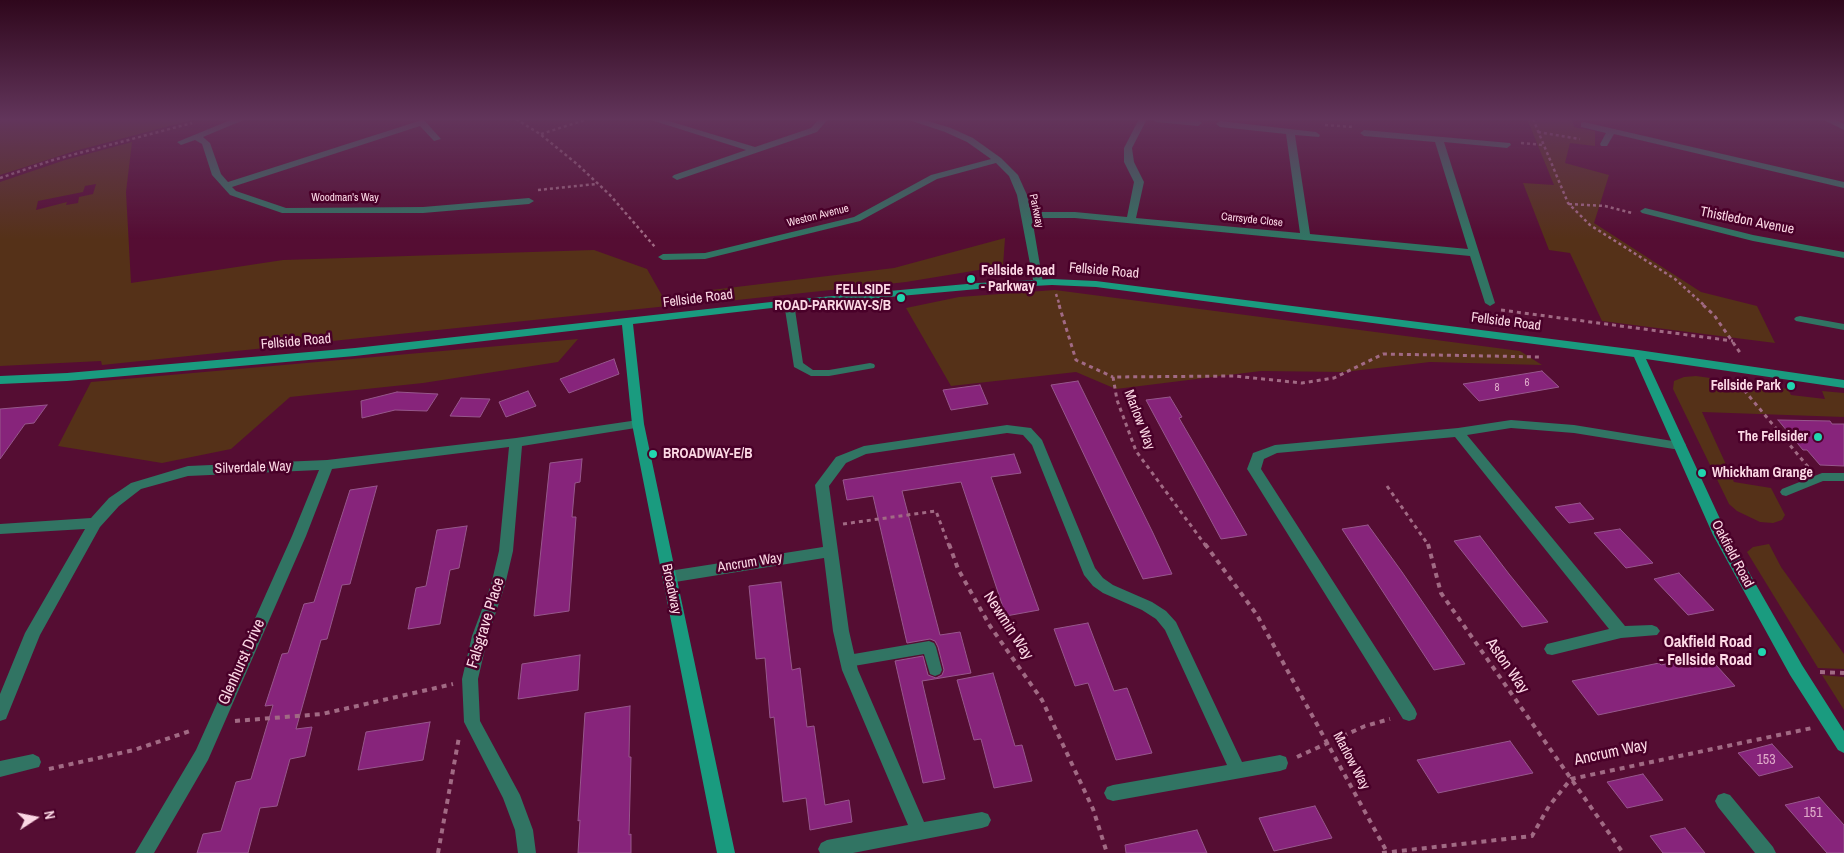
<!DOCTYPE html>
<html>
<head>
<meta charset="utf-8">
<style>
  body { margin:0 }
  #map { position:relative; width:1844px; height:853px; overflow:hidden; background:#550d33; font-family:"Archivo Narrow",sans-serif }
  canvas { display:block }
  .north { position:absolute; left:10px; top:793px; width:50px; height:50px; -webkit-text-stroke:4px #490029; paint-order:stroke; rotate:79deg; font-size:14px; font-weight:700; line-height:20px; text-align:center; color:#fcd8e5 }
  .north::after { content:''; display:block; margin:auto; width:18px; height:22px; background:#fcd8e5; clip-path:polygon(50% 0,100% 100%,50% 72%,0 100%) }
</style>
</head>
<body>
<div id="map">
<canvas width="1844" height="853"></canvas>
<div class="north">N</div>
</div>
<script>
const c = document.querySelector('canvas').getContext('2d');
c.lineJoin = 'round';
function fill(path, color) { c.fillStyle = color; c.fill(path, 'evenodd'); }
const shape = rows => new Path2D(rows.map(r => 'M' + r).join(''));
function strokePath(path, color, width, dash) { c.strokeStyle = color; c.lineWidth = width; c.lineCap = dash ? 'butt' : 'round'; c.setLineDash(dash || []); c.stroke(path); }
function write(font, color, halo, rows, align = 'center') {
  c.font = font + ' "Archivo Narrow",sans-serif'; c.lineWidth = 5; c.setLineDash([]); c.textBaseline = 'middle'; c.strokeStyle = halo; c.fillStyle = color; for (const [text, x, y, turn = 0] of rows) {
    c.save(); c.translate(x, y); c.rotate((+turn || 0) * Math.PI / 180); c.textAlign = isNaN(turn) ? turn : align; if (halo) c.strokeText(text, 0, 0); c.fillText(text, 0, 0); c.restore();
  }
}
fill(shape([
  [0,119,196,119,75,151,0,175],
  [1527,119,1572,119,1574,127,1595,131,1595,146,1570,143,1565,163,1609,175,1594,223,1701,292,1757,306,1775,343,1602,321,1570,253,1549,250,1523,183,1554,185],
  [132,142,126,192,131,283,283,260,594,250,647,269,668,306,102,365,101,361,0,366,0,182,65,160],
  [96,184,93,194,79,197,78,203,66,205,67,202,36,210,38,201,83,192,85,186],
  [1005,238,1003,266,906,282,709,303,703,291,894,268],
  [1055,290,1520,351,1542,365,1430,362,1344,372,1261,371,1116,389,1076,372,951,386,906,308,959,297],
  [578,339,558,362,423,383,290,397,231,449,162,463,58,446,91,382],
  [1696,376,1788,389,1791,395,1825,399,1822,391,1844,393,1844,417,1702,412,1734,482,1771,488,1785,515,1782,520,1773,523,1760,522,1737,511,1729,504,1673,389,1674,381,1684,377],
  [1769,544,1781,567,1844,654,1844,669,1818,668,1747,552,1753,547],
  [1822,675,1844,677,1844,710]
]), '#553118');
const building = shape([
  [614,359,619,374,569,393,560,379,614,359],
  [1542,371,1559,387,1479,401,1463,384,1542,371],
  [1078,381,1153,533,1172,574,1143,579,1051,385,1078,381],
  [980,385,988,404,951,410,943,390,980,385],
  [528,391,536,406,506,417,499,402,528,391],
  [397,392,438,394,427,411,395,410,362,418,361,401,397,392],
  [1170,397,1182,417,1179,418,1247,535,1221,539,1146,400,1170,397],
  [461,398,490,399,480,417,450,416,461,398],
  [47,405,34,423,25,424,0,459,0,409,47,405],
  [1778,420,1830,421,1832,424,1844,424,1844,466,1820,465,1807,450,1803,450,1778,420],
  [1014,454,1021,473,991,477,1039,610,1006,616,961,482,902,491,940,635,960,632,971,673,922,681,945,779,923,783,895,661,923,656,928,675,936,678,942,675,944,670,938,647,935,641,930,639,907,643,873,496,847,500,843,480,1014,454],
  [582,459,580,482,575,483,572,517,576,517,569,611,534,616,550,463,582,459],
  [377,486,350,584,342,585,327,639,321,640,296,729,312,727,305,756,290,759,277,806,260,808,248,853,197,853,203,834,221,831,236,782,251,779,273,705,265,706,282,654,288,653,304,604,314,602,350,490,377,486],
  [1580,503,1594,519,1569,523,1555,507,1580,503],
  [1368,525,1402,572,1465,664,1434,670,1342,529,1368,525],
  [467,526,459,568,450,570,440,624,408,629,416,588,426,586,437,530,467,526],
  [1620,529,1653,563,1626,568,1594,533,1620,529],
  [1480,536,1509,574,1548,622,1522,627,1454,541,1480,536],
  [1679,573,1697,592,1714,610,1688,615,1654,579,1679,573],
  [781,582,792,670,800,668,807,727,814,726,825,805,849,800,852,822,810,830,806,798,783,802,774,717,770,718,765,658,756,659,749,586,781,582],
  [1088,623,1114,691,1127,688,1152,753,1116,760,1088,683,1075,686,1054,629,1088,623],
  [580,655,578,690,518,699,522,664,580,655],
  [1707,655,1735,686,1598,715,1572,681,1659,663,1661,665,1707,655],
  [993,673,1015,746,1022,745,1032,781,994,788,981,739,974,740,957,680,993,673],
  [630,706,629,757,631,757,629,835,631,834,631,853,578,853,580,820,578,821,585,713,630,706],
  [430,722,423,760,358,770,366,732,430,722],
  [1510,741,1533,773,1438,793,1417,760,1510,741],
  [1772,744,1793,767,1759,776,1738,753,1772,744],
  [1643,774,1663,800,1627,808,1607,782,1643,774],
  [1819,797,1844,825,1844,853,1827,853,1785,805,1819,797],
  [1315,806,1332,838,1274,851,1259,818,1315,806],
  [1685,828,1705,853,1663,853,1650,836,1685,828],
  [1197,830,1207,853,1126,853,1125,845,1197,830]
]);
fill(building, '#87247b');
strokePath(building, '#97578c', 1);
strokePath(shape([
  [516,119,540,134,577,164,610,195,655,247],
  [1533,119,1568,203,1590,225,1675,279,1705,306],
  [1325,125,1354,127],
  [1538,132,1580,139],
  [541,134,588,119],
  [1521,143,1543,145],
  [0,178,53,160,192,123],
  [538,190,596,184],
  [1569,204,1605,206,1632,213],
  [1056,294,1060,306]
]), '#a16a84', 2.5, [3, 3]);
strokePath(shape([
  [1059,305,1076,360,1113,377],
  [1703,305,1714,315,1741,354],
  [1501,310,1733,341],
  [1739,384,1809,468],
  [1387,486,1429,546],
  [843,524,936,511,949,546],
  [1206,546,1136,451,1117,400,1113,377,1234,376,1302,383,1334,378,1383,354,1541,357]
]), '#a16a84', 3, [4, 4]);
strokePath(shape([
  [949,544,958,569,990,626,1042,700,1093,809,1107,853],
  [1205,544,1257,615,1387,852],
  [1428,544,1441,593,1623,853],
  [1820,672,1844,673],
  [235,721,322,714,453,684],
  [1297,757,1365,726,1390,719],
  [49,769,134,750,193,730],
  [438,853,459,737],
  [1382,853,1532,836,1549,806,1571,779,1812,728]
]), '#a16a84', 4, [5, 5]);
fill(shape([
  [789,300,794,303,803,363,813,370,829,370,870,363,874,364,875,366,874,368,829,376,811,376,794,367,784,303,789,300],
  [1822,473,1844,473,1844,481,1823,481,1786,496,1782,495,1780,492,1782,489,1822,473],
  [929,641,934,643,936,647,942,670,940,674,935,676,930,674,924,654,848,667,843,665,841,661,843,657,848,655,929,641]
]), '#317463');
fill(shape([
  [233,119,246,119,203,137,210,143,221,174,228,182,422,120,425,121,441,139,434,141,420,126,232,187,236,191,286,208,423,207,529,198,534,201,529,204,423,213,282,213,230,195,212,175,202,144,195,140,181,145,177,142,233,119],
  [648,119,662,119,755,147,811,128,819,119,828,119,817,132,677,180,672,177,674,175,746,150,648,119],
  [906,119,921,119,951,128,973,138,1001,158,1018,175,1027,195,1031,212,1075,212,1127,217,1134,182,1124,162,1124,148,1139,119,1147,119,1132,148,1134,162,1144,182,1136,218,1300,233,1286,134,1220,127,1216,124,1220,121,1316,132,1320,135,1319,137,1295,135,1310,234,1468,249,1435,142,1364,136,1360,133,1364,130,1510,143,1511,145,1507,148,1444,142,1495,303,1490,306,1485,303,1470,256,1075,218,1032,218,1043,283,1042,285,1034,285,1017,195,1009,176,996,163,937,179,860,221,705,259,663,260,658,257,663,254,705,253,854,217,931,175,991,159,967,142,945,132,906,119],
  [1152,119,1187,119,1198,120,1202,123,1198,126,1156,122,1152,119],
  [1822,119,1834,119,1844,124,1844,130,1822,119],
  [1584,122,1844,182,1844,188,1614,134,1607,146,1601,146,1600,144,1606,133,1581,127,1581,123,1584,122],
  [1645,208,1753,235,1844,252,1844,258,1753,241,1642,213,1640,211,1645,208],
  [1800,316,1844,324,1844,330,1796,321,1794,319,1796,317,1800,316],
  [638,420,644,424,642,427,522,446,513,551,505,585,488,636,478,679,480,721,520,795,533,830,536,853,518,853,515,830,503,798,464,722,462,679,472,636,491,585,499,551,509,447,332,469,306,536,208,760,154,853,135,853,196,750,292,536,319,470,188,476,141,489,119,506,100,527,40,635,8,714,6,719,0,721,0,694,25,633,85,529,0,534,0,524,91,518,109,498,131,483,188,466,327,460,516,438,638,420],
  [1511,420,1574,425,1685,443,1686,446,1685,449,1680,450,1574,433,1511,428,1467,435,1625,626,1652,625,1657,627,1660,631,1657,635,1621,638,1552,655,1547,654,1544,649,1547,644,1609,629,1455,437,1277,453,1264,459,1261,469,1415,709,1417,714,1415,719,1409,721,1403,719,1249,472,1247,469,1252,456,1253,453,1275,445,1458,428,1511,420],
  [1007,425,1031,428,1042,440,1095,568,1103,578,1113,585,1152,602,1166,611,1176,622,1242,762,1280,755,1286,757,1288,763,1286,769,1280,771,1113,801,1107,799,1104,793,1107,787,1113,785,1227,765,1165,630,1156,619,1142,610,1103,593,1093,586,1084,575,1032,445,1023,435,1007,433,866,454,846,463,829,486,849,631,858,670,924,822,982,812,988,814,991,820,988,826,982,828,853,853,820,853,818,849,821,843,827,840,908,825,842,670,833,631,824,558,669,583,664,581,662,577,664,573,669,571,823,547,815,485,836,457,864,446,1007,425],
  [33,754,39,757,41,762,39,767,0,777,0,761,33,754],
  [1724,793,1730,795,1773,847,1776,853,1755,853,1718,807,1715,801,1718,795,1724,793]
]), '#317463');
fill(shape([
  [1052,279,1096,281,1638,350,1844,380,1844,388,1646,359,1727,534,1802,665,1844,731,1844,753,1838,750,1790,675,1713,535,1634,357,1096,287,1052,285,978,289,789,306,633,324,644,424,735,853,717,853,632,424,622,325,355,356,67,381,0,384,0,376,67,373,355,348,789,300,978,283,1052,279]
]), '#1a9b7f');
const sky = c.createLinearGradient(0, 0, 0, 239);
sky.addColorStop(0, '#2f071c');
sky.addColorStop(0.5, '#62355b');
sky.addColorStop(1, '#62355b00');
c.fillStyle = sky;
c.fillRect(0, 0, 1844, 239);
for (const [x, y, r, color] of [
  [971,279,5,"#22d5af"],
  [901,298,5,"#22d5af"],
  [1791,386,5,"#22d5af"],
  [1818,437,5,"#22d5af"],
  [653,454,5,"#22d5af"],
  [1702,473,5,"#22d5af"],
  [1762,652,5,"#22d5af"]
]) { const dot = new Path2D(); dot.arc(x, y, r, 0, 2 * Math.PI); c.fillStyle = color; c.fill(dot); strokePath(dot, '#490029', 2); }
write('11px', '#fcd8e5', '#490029', [
  ["Woodman's Way",345,198],
  ["Parkway",1036,211,78],
  ["Weston Avenue",818,216,-14],
  ["Carrsyde Close",1252,220,6]
]);
write('11px', '#dfabca', null, [
  ["6",1527,383],
  ["8",1497,388]
]);
write('14px', '#fcd8e5', '#490029', [
  ["Thistledon Avenue",1747,221,11],
  ["Fellside Road",1104,271,5],
  ["Fellside Road",698,299,-7],
  ["Fellside Road",1506,322,7],
  ["Fellside Road",296,342,-5],
  ["Marlow Way",1139,420,69],
  ["Silverdale Way",253,468,-2],
  ["Oakfield Road",1732,554,62],
  ["Ancrum Way",750,563,-9],
  ["Broadway",671,589,78],
  ["Marlow Way",1351,761,62]
]);
write('bold 14px', '#fcd8e5', '#490029', [
  ["Fellside Road",981,271],
  ["- Parkway",981,287],
  ["FELLSIDE",891,290,"right"],
  ["ROAD-PARKWAY-S/B",891,306,"right"],
  ["Fellside Park",1781,386,"right"],
  ["The Fellsider",1808,437,"right"],
  ["BROADWAY-E/B",663,454],
  ["Whickham Grange",1712,473]
], 'left');
write('14px', '#dfabca', null, [
  ["153",1766,760],
  ["151",1813,813]
]);
write('16px', '#fcd8e5', '#490029', [
  ["Falsgrave Place",486,623,-73],
  ["Newmin Way",1008,626,57],
  ["Glenhurst Drive",242,662,-66],
  ["Aston Way",1507,666,55],
  ["Ancrum Way",1611,753,-12]
]);
write('bold 16px', '#fcd8e5', '#490029', [
  ["Oakfield Road",1752,643],
  ["- Fellside Road",1752,661]
], 'right');
</script>
</body>
</html>
